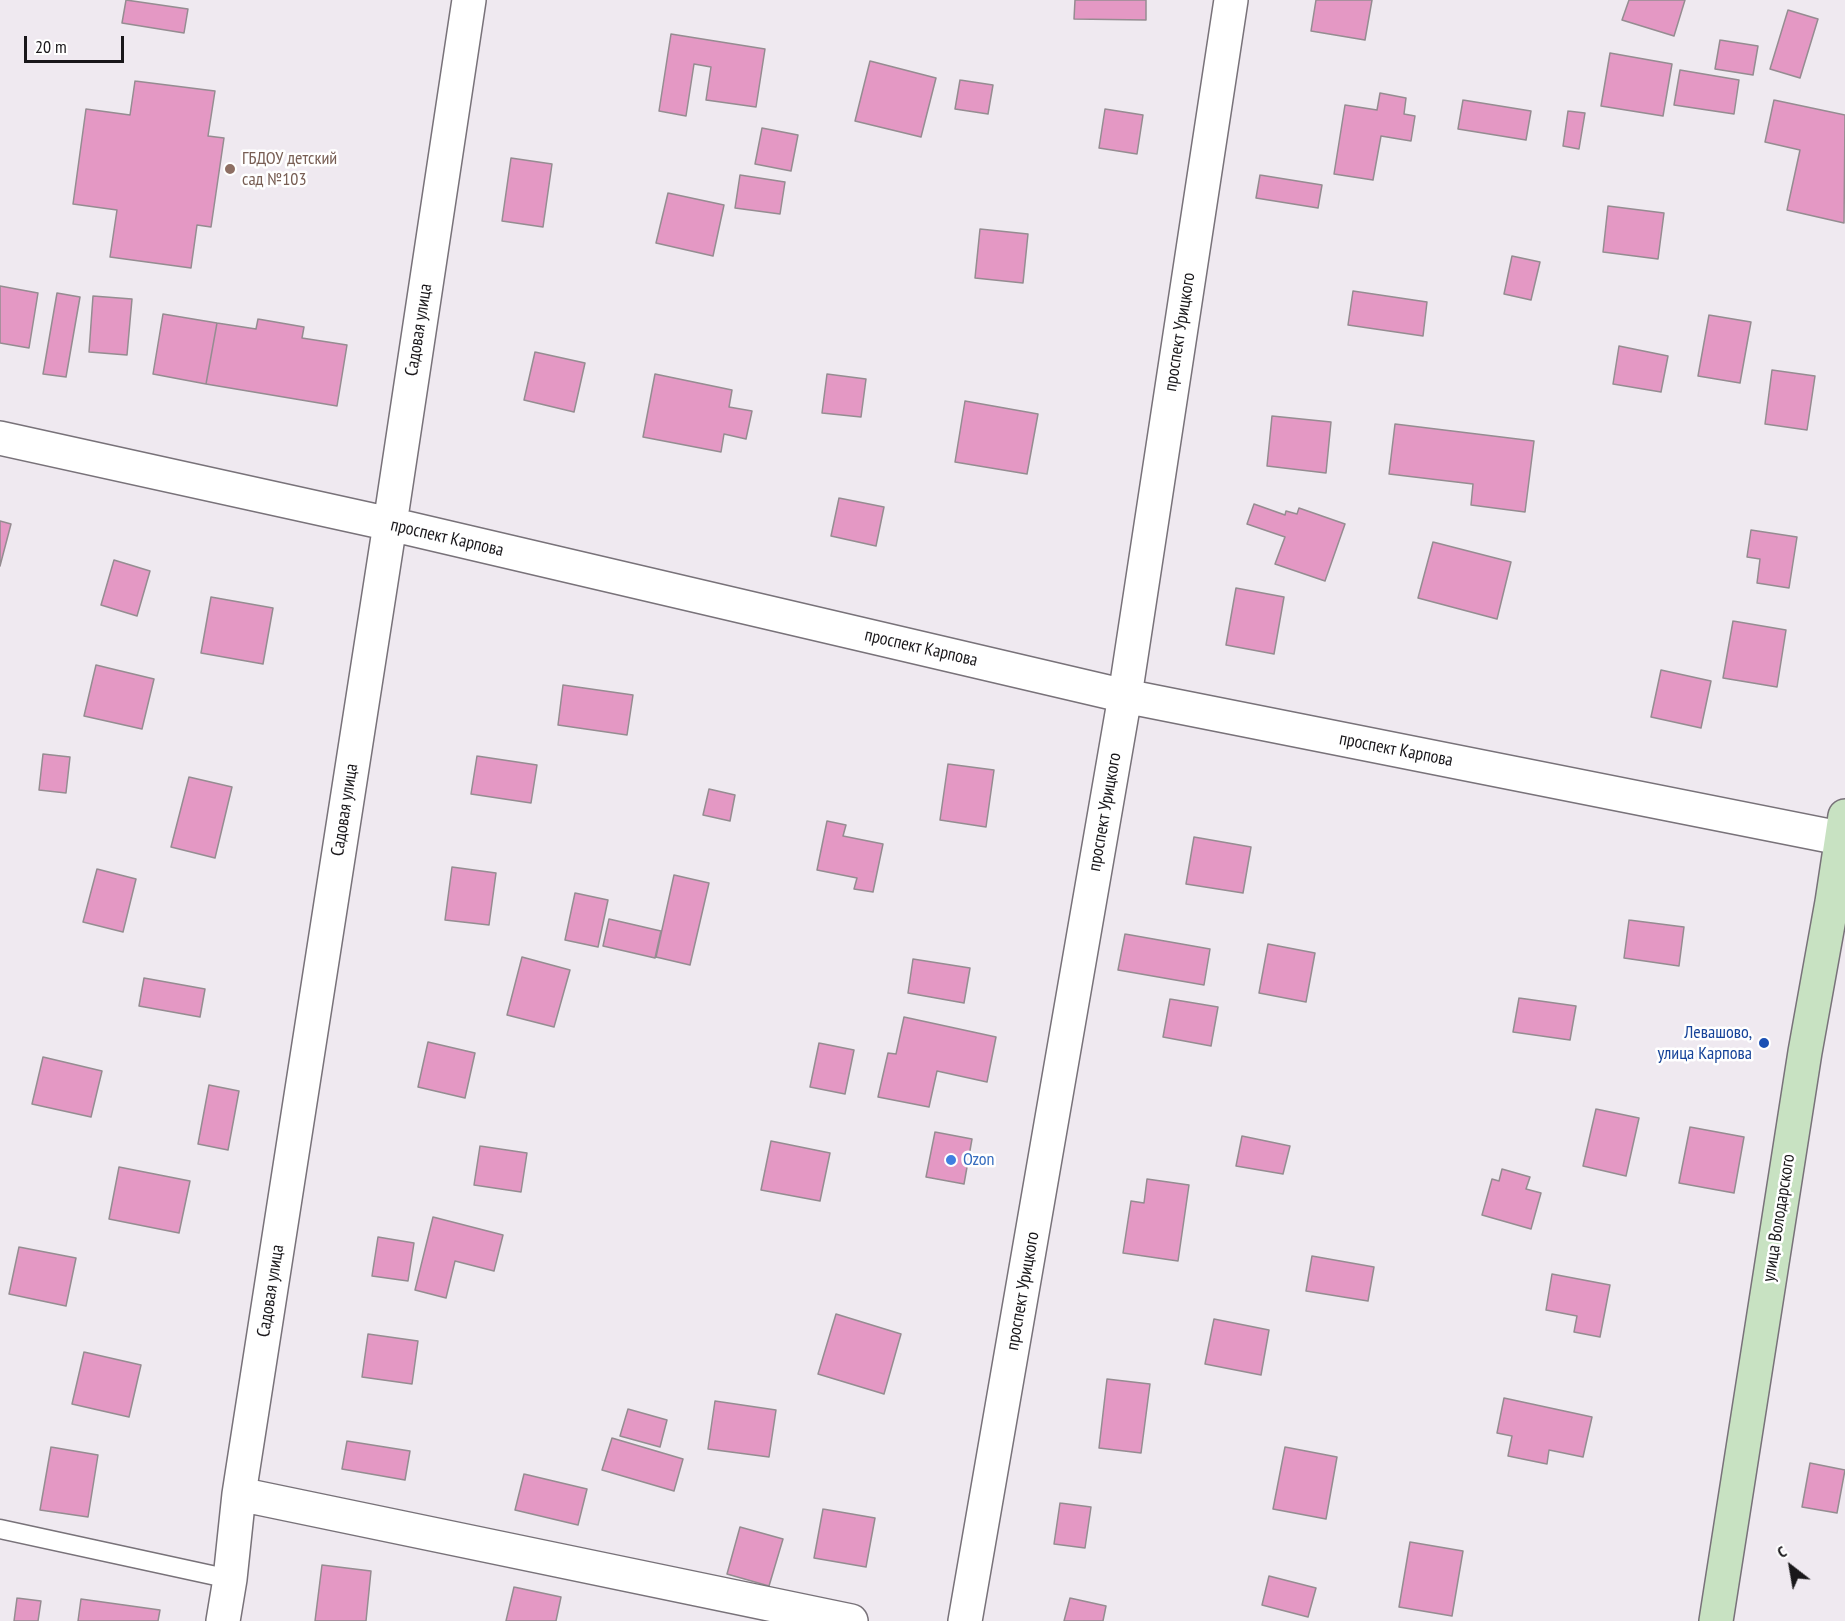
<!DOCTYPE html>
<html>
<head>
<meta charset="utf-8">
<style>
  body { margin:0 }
  #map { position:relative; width:1845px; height:1621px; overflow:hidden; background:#efe9f0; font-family:"PT Sans Narrow",sans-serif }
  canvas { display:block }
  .north { position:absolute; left:1761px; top:1537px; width:60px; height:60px; -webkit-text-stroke:4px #fff; paint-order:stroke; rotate:329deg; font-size:16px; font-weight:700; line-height:24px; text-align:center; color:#19171a }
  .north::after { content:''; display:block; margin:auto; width:21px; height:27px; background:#19171a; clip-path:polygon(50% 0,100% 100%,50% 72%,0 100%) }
  .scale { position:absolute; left:24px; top:36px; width:100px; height:27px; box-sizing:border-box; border:3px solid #19171a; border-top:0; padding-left:8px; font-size:18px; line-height:21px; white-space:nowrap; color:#19171a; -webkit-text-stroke:4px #fff; paint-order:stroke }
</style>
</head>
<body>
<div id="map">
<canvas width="1845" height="1621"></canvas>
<div class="north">С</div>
<div class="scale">20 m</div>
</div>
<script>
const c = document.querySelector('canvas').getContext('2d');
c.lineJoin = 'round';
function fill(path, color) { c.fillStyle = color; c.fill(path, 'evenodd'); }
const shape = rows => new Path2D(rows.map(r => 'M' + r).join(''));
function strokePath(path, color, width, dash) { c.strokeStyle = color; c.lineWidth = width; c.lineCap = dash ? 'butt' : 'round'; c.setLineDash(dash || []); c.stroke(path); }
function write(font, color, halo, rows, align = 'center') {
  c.font = font + ' "PT Sans Narrow",sans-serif'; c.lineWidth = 5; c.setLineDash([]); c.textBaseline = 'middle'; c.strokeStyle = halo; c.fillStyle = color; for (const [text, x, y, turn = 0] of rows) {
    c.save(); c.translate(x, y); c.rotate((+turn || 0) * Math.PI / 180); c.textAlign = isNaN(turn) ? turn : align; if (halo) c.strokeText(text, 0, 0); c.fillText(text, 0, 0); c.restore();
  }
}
const building = shape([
  [126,0,188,9,184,33,122,23,126,0],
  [1075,0,1146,0,1146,20,1074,19,1075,0],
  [1316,0,1372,0,1365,40,1311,31,1316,0],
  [1629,0,1685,0,1674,36,1622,20,1629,0],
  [1788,10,1818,19,1800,78,1770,69,1788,10],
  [671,34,765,49,756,107,706,100,711,67,694,64,686,116,659,111,671,34],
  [1720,40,1758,46,1753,75,1715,69,1720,40],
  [1610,53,1672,64,1663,116,1601,106,1610,53],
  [870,61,936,78,921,137,855,121,870,61],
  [1680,70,1739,80,1734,114,1674,105,1680,70],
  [960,80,993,85,988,114,955,109,960,80],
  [135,81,215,91,208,136,224,138,211,227,197,225,191,268,110,257,117,210,73,204,86,109,130,115,135,81],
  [1380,93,1406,98,1404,114,1415,116,1411,141,1381,136,1373,180,1334,174,1345,105,1377,110,1380,93],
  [1463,100,1531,111,1526,140,1458,129,1463,100],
  [1774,100,1845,115,1844,223,1787,210,1800,150,1765,142,1774,100],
  [1105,109,1143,115,1137,154,1099,148,1105,109],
  [1568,111,1585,113,1579,149,1563,146,1568,111],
  [762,128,798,135,791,171,755,164,762,128],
  [511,158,552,164,543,227,502,221,511,158],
  [740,175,785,182,780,214,735,208,740,175],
  [1260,175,1322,185,1318,208,1256,198,1260,175],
  [668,193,724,205,713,256,656,243,668,193],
  [1608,206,1664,213,1658,259,1603,252,1608,206],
  [980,229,1028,234,1023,283,975,278,980,229],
  [1512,256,1540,262,1531,300,1504,294,1512,256],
  [0,286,38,293,29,348,0,343,0,286],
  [1353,291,1427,302,1423,336,1348,325,1353,291],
  [57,293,80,297,66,377,43,374,57,293],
  [93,296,132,299,127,355,89,352,93,296],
  [163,314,217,323,206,384,153,374,163,314],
  [1709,315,1751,322,1740,383,1698,376,1709,315],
  [258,319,304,327,302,338,347,345,337,406,206,384,217,323,256,329,258,319],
  [1619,346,1668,356,1661,392,1613,384,1619,346],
  [535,352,585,363,574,412,524,400,535,352],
  [1772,370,1815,376,1807,430,1765,424,1772,370],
  [655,374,732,390,729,407,752,411,746,439,724,434,721,452,643,437,655,374],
  [827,374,866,379,861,417,822,413,827,374],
  [965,401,1038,414,1027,474,955,462,965,401],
  [1272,416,1331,422,1326,473,1267,466,1272,416],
  [1395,424,1534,441,1525,512,1471,505,1473,484,1389,474,1395,424],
  [839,498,884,507,876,546,831,536,839,498],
  [1254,504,1285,515,1286,511,1297,514,1299,508,1345,524,1325,581,1275,564,1285,537,1247,524,1254,504],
  [0,521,11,524,0,566,0,521],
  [1751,530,1797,537,1789,588,1757,583,1760,559,1747,557,1751,530],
  [1433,542,1511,562,1497,619,1418,598,1433,542],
  [114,560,150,571,137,616,101,605,114,560],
  [1236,588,1284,597,1274,654,1226,645,1236,588],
  [211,597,273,608,263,664,201,653,211,597],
  [1733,621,1786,630,1777,687,1723,678,1733,621],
  [96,665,154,679,142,729,84,716,96,665],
  [1661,670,1711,681,1701,728,1651,717,1661,670],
  [563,685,633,695,627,735,558,725,563,685],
  [43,754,70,757,66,793,39,790,43,754],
  [477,756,537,765,531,803,471,794,477,756],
  [948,764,994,770,986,827,940,820,948,764],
  [189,777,232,787,215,858,171,847,189,777],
  [709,789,735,795,730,821,703,815,709,789],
  [827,821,846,825,843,836,883,844,873,892,854,889,857,878,817,870,827,821],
  [1194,837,1251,847,1243,893,1186,884,1194,837],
  [452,867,496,873,489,925,445,920,452,867],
  [97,869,136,879,123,932,83,922,97,869],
  [674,875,709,883,690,965,656,957,674,875],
  [575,893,608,900,598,947,565,940,575,893],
  [609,919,661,931,655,958,603,946,609,919],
  [1629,920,1684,927,1679,966,1624,958,1629,920],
  [1125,934,1210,949,1204,985,1118,970,1125,934],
  [1268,944,1315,953,1306,1002,1259,993,1268,944],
  [522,957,570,970,554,1027,507,1015,522,957],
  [913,959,970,968,964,1003,908,993,913,959],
  [144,978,205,989,200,1017,139,1006,144,978],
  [1519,998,1576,1006,1570,1040,1513,1032,1519,998],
  [1170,999,1218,1007,1211,1046,1163,1037,1170,999],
  [904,1017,996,1037,987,1082,937,1071,929,1107,878,1097,888,1053,896,1054,904,1017],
  [428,1042,475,1053,465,1098,418,1087,428,1042],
  [819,1043,854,1050,845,1094,810,1087,819,1043],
  [43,1057,102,1071,91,1117,32,1104,43,1057],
  [209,1085,239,1091,228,1150,198,1144,209,1085],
  [1596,1109,1639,1118,1626,1176,1583,1166,1596,1109],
  [1690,1127,1744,1137,1734,1193,1679,1183,1690,1127],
  [935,1132,972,1139,964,1184,926,1177,935,1132],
  [1242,1136,1290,1146,1283,1174,1236,1166,1242,1136],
  [771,1141,830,1153,820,1201,761,1190,771,1141],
  [480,1146,527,1153,521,1192,474,1185,480,1146],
  [119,1167,190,1181,179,1233,109,1219,119,1167],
  [1502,1169,1530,1177,1526,1189,1541,1193,1531,1229,1482,1215,1492,1179,1499,1181,1502,1169],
  [1147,1179,1189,1185,1178,1261,1123,1253,1131,1201,1144,1203,1147,1179],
  [433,1217,503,1235,494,1271,455,1261,446,1298,415,1290,433,1217],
  [378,1237,414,1243,408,1281,372,1276,378,1237],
  [19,1247,76,1258,66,1306,9,1294,19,1247],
  [1312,1256,1374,1267,1368,1301,1306,1291,1312,1256],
  [1552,1274,1610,1285,1600,1337,1574,1332,1577,1316,1546,1310,1552,1274],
  [836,1314,901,1334,884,1394,818,1374,836,1314],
  [1214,1319,1269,1330,1261,1375,1205,1364,1214,1319],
  [368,1334,418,1341,412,1384,362,1377,368,1334],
  [84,1352,141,1365,129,1417,72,1404,84,1352],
  [1107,1379,1150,1384,1141,1453,1099,1448,1107,1379],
  [1504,1398,1592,1417,1583,1457,1549,1450,1547,1464,1508,1456,1512,1436,1497,1433,1504,1398],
  [715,1401,776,1410,769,1457,708,1449,715,1401],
  [628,1409,667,1420,660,1447,620,1436,628,1409],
  [612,1438,683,1459,674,1491,602,1470,612,1438],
  [347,1441,410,1451,405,1480,342,1469,347,1441],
  [51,1447,98,1455,88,1517,40,1510,51,1447],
  [1285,1447,1337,1457,1326,1519,1273,1509,1285,1447],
  [1810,1463,1845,1470,1837,1513,1802,1507,1810,1463],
  [524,1474,587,1489,578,1525,515,1510,524,1474],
  [1060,1503,1091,1507,1085,1548,1054,1544,1060,1503],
  [823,1509,875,1518,866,1567,814,1558,823,1509],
  [740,1527,783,1539,769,1586,727,1574,740,1527],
  [1410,1542,1463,1551,1452,1616,1399,1607,1410,1542],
  [322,1565,371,1571,366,1621,315,1621,322,1565],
  [1269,1576,1316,1588,1308,1617,1262,1605,1269,1576],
  [514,1587,561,1597,556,1621,506,1621,514,1587],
  [17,1598,41,1601,38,1621,14,1621,17,1598],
  [1070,1598,1106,1606,1103,1621,1064,1621,1070,1598],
  [81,1599,160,1610,158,1621,78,1621,81,1599]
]);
fill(building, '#e498c4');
strokePath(building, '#958c91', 1.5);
const lane = shape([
  [0,1529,230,1579]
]);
const street = shape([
  [0,438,390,524,1125,696,1845,839],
  [239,1494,851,1621],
  [223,1621,230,1579,239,1494,390,524,469,0],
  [965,1621,1125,696,1231,0]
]);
const secondary = shape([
  [1716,1621,1805,1052,1832,902,1845,816]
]);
strokePath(lane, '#787279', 21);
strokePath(street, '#787279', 36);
strokePath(secondary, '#787279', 36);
strokePath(lane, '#fff', 18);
strokePath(street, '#fff', 33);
strokePath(secondary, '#c8e2c2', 33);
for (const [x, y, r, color] of [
  [230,169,6,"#8d6e63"],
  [1764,1043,6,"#1a4fb4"],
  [951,1160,6,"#3f7fe0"]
]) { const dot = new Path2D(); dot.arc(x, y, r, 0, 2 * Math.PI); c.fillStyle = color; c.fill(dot); strokePath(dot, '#fff', 2); }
write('18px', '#785e54', '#fff', [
  ["ГБДОУ детский",242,159],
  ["сад №103",242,180]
], 'left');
write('18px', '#19171a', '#fff', [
  ["Садовая улица",419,330,-81],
  ["проспект Урицкого",1180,332,-81],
  ["проспект Карпова",447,538,13],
  ["проспект Карпова",921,648,13],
  ["проспект Карпова",1396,750,11],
  ["Садовая улица",345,810,-81],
  ["проспект Урицкого",1105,812,-80],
  ["улица Володарского",1779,1218,-81],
  ["Садовая улица",271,1291,-81],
  ["проспект Урицкого",1023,1291,-80]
]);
write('18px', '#164399', '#fff', [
  ["Левашово,",1752,1033],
  ["улица Карпова",1752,1054]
], 'right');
write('18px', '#366cbe', '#fff', [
  ["Ozon",963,1160]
], 'left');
</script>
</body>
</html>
